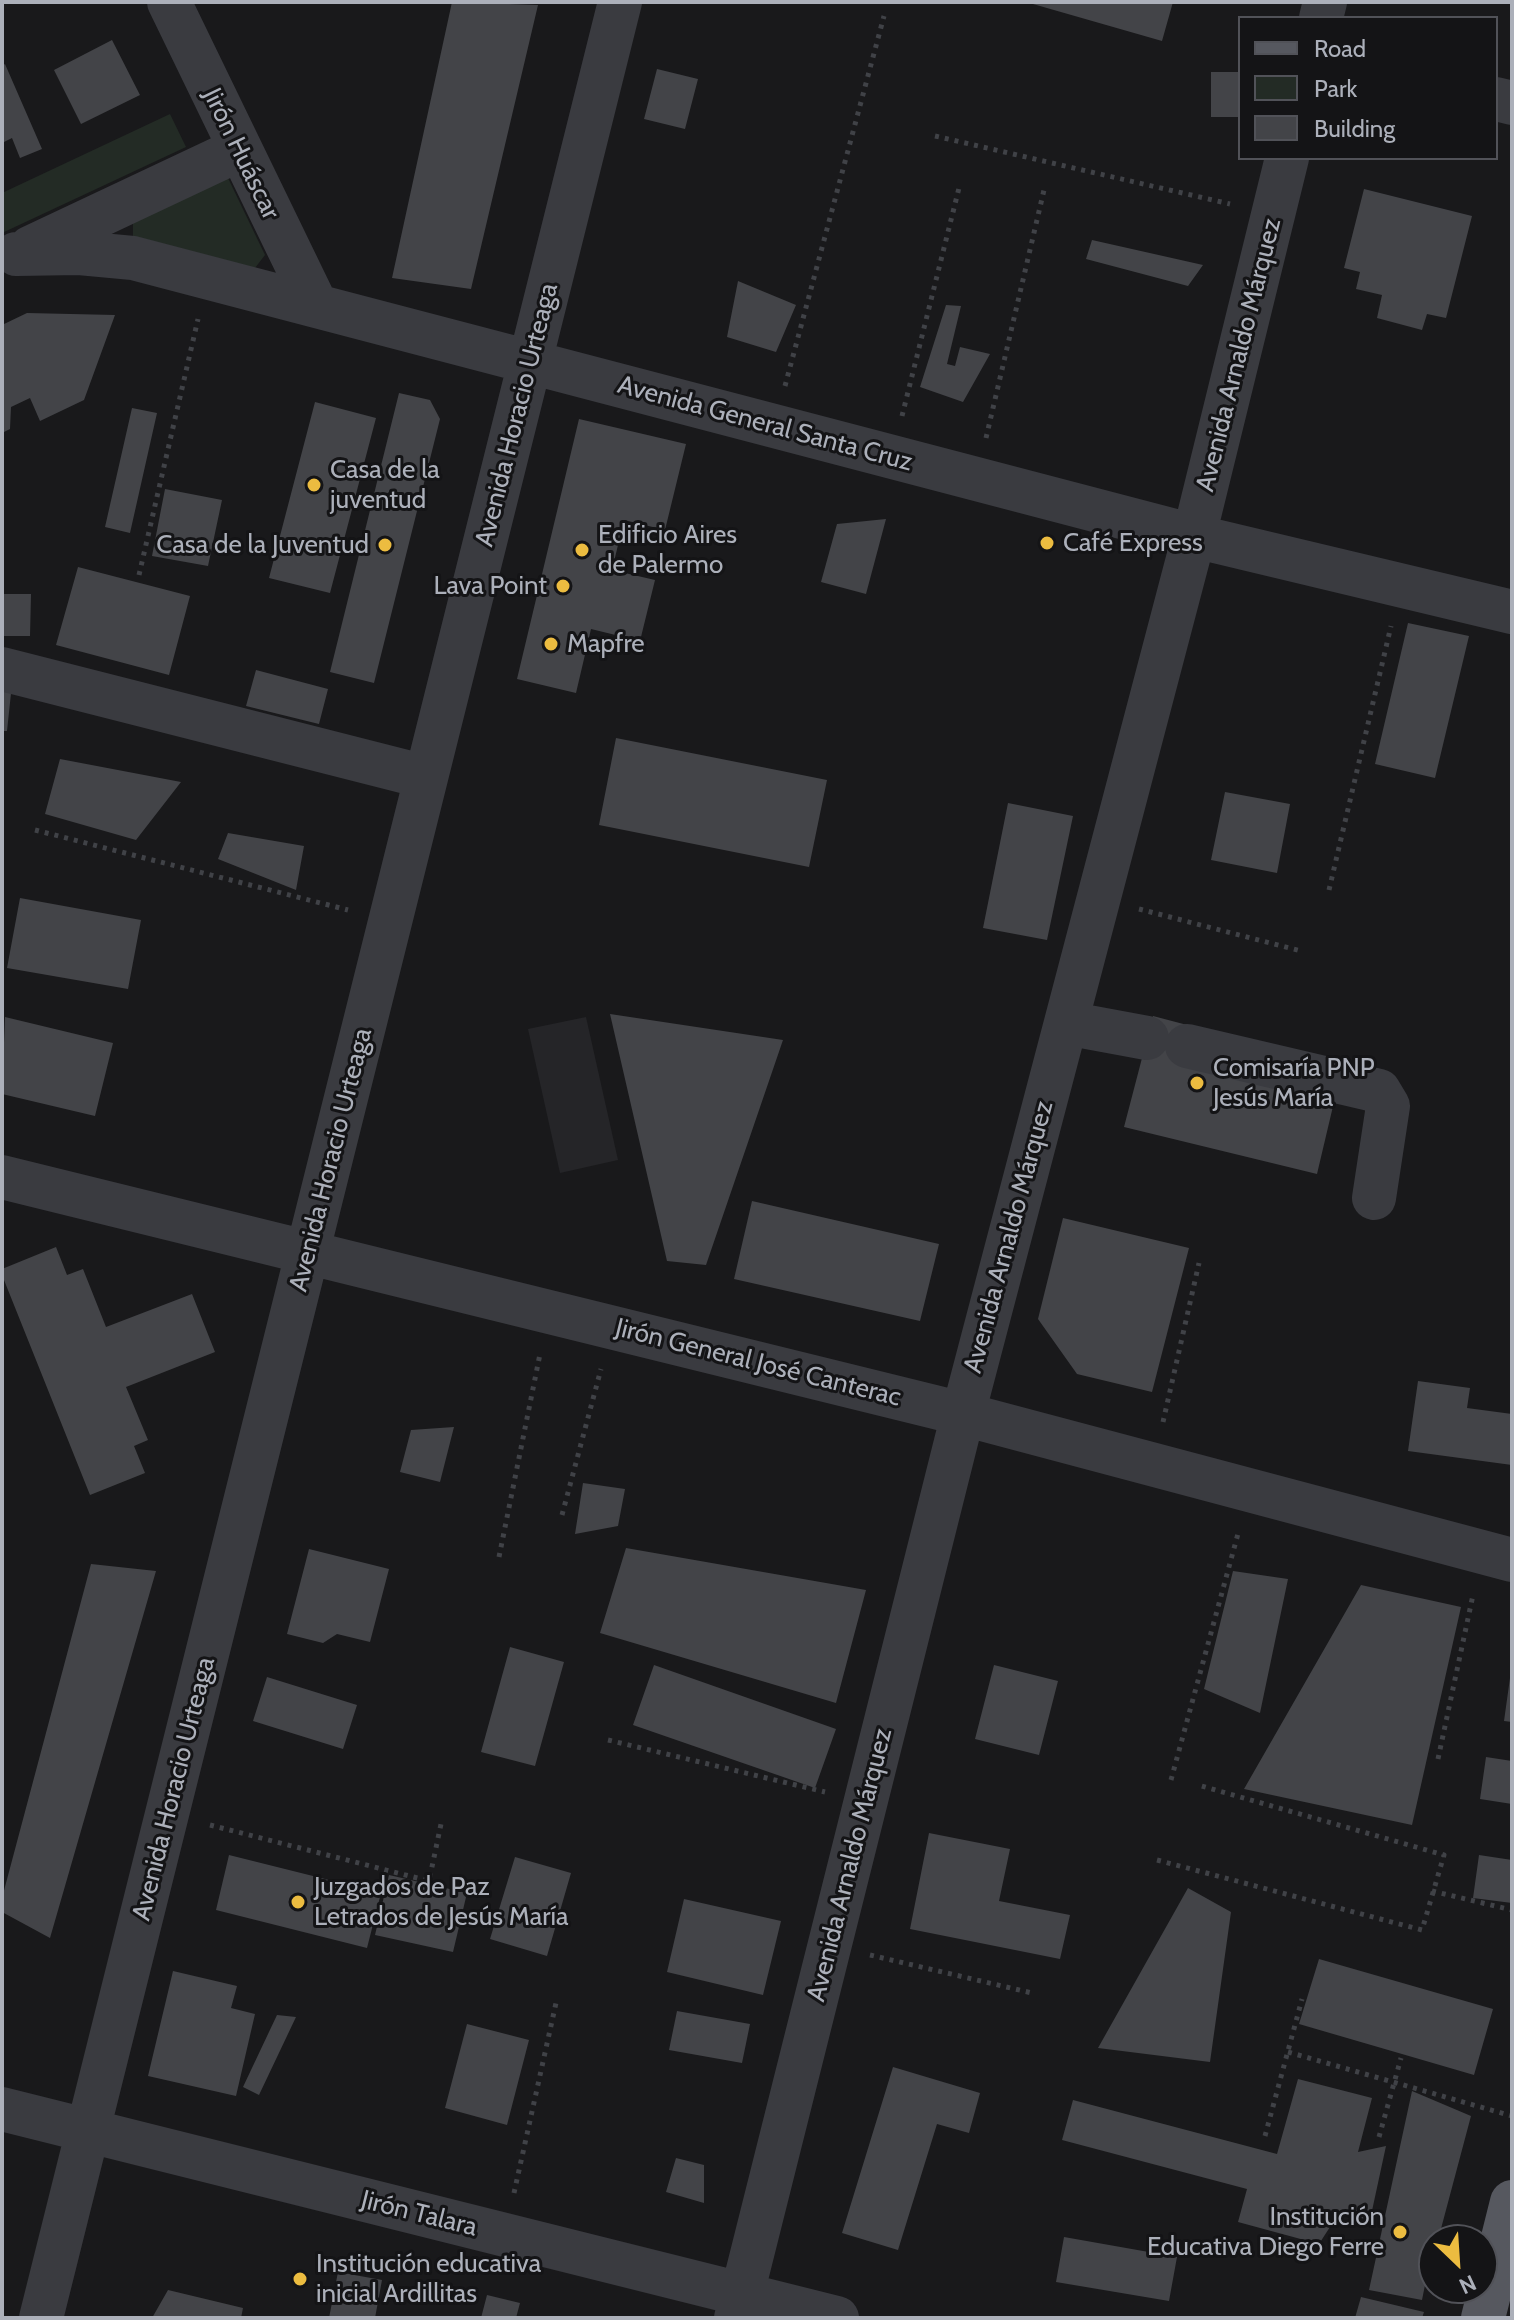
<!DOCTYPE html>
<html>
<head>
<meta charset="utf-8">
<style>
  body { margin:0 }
  #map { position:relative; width:1514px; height:2320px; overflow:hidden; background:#19191b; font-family:Cabin,sans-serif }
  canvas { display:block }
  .frame { position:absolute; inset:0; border:4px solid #acb0ba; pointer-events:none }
  .legend { position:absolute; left:1238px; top:16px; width:260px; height:144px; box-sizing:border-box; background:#141416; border:2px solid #515258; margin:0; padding:10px 14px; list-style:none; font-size:24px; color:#acb0ba }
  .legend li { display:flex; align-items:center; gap:16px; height:40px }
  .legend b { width:40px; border:2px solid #515258 }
  .north { position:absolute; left:1418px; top:2224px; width:80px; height:80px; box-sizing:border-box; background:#141416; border:2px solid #515258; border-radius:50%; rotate:155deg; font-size:22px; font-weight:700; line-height:32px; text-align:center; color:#acb0ba }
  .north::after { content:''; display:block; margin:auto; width:28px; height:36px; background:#ecbc40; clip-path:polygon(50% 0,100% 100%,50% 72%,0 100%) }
</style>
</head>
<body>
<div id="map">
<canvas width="1514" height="2320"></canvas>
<div class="frame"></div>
<ul class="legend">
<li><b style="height:10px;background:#56585f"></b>Road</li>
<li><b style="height:22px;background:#232b25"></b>Park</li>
<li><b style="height:22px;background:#434448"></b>Building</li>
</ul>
<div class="north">N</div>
</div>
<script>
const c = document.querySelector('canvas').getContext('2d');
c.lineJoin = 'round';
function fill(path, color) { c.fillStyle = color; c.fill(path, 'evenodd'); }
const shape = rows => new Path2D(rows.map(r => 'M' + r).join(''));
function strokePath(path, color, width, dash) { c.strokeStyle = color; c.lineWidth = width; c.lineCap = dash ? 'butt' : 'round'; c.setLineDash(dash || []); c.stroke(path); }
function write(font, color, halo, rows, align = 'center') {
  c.font = font + ' Cabin,sans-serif'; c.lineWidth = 6; c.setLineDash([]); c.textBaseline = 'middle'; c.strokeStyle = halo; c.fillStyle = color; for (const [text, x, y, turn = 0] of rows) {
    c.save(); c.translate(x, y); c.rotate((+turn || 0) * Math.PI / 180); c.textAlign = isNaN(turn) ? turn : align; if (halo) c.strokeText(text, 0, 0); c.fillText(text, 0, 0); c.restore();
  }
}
fill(shape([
  [586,1017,618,1160,560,1173,528,1029]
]), '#252528');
fill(shape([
  [170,114,186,147,2,233,2,193],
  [228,178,265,255,255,268,133,236,133,221]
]), '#232b25');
fill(shape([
  [452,2,538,5,471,289,392,278],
  [1026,2,1173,2,1162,41],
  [112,40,140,95,81,124,54,70],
  [5,64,42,149,20,158,12,138,2,143,2,66],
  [657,69,698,79,685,129,644,119],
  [1211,72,1240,72,1240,117,1211,117],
  [1364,189,1472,216,1446,318,1427,314,1422,330,1377,318,1382,295,1356,289,1360,272,1344,268],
  [1092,240,1203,265,1188,286,1086,259],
  [738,281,796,305,776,352,727,337],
  [946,305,961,306,947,364,955,366,960,347,990,354,963,402,920,387],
  [27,313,115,315,84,400,40,421,30,398,11,407,10,429,2,433,2,325],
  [399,393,430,400,440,419,374,683,330,672],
  [315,402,376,418,330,593,269,578],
  [132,408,157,413,130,533,105,527],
  [579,419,686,444,665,530,624,520,612,570,655,580,640,641,591,629,576,693,517,679],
  [165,489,222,500,208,566,152,556],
  [886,519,866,594,821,582,837,524],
  [78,567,190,596,169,675,56,645],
  [2,594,31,594,30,636,2,636],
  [1408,623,1469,636,1435,778,1375,764],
  [256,670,328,689,319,724,246,706],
  [2,683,12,684,7,731,2,731],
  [616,738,827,780,809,867,599,825],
  [60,759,181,782,136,840,45,814],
  [1225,792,1290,804,1277,873,1211,860],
  [1008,803,1073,816,1047,940,983,928],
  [228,833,304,846,296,890,218,859],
  [20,898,141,920,128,989,7,968],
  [610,1014,783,1040,706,1265,667,1261],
  [1153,1016,1191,1026,1334,1102,1317,1174,1124,1127],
  [5,1017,113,1043,95,1116,2,1094],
  [752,1201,939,1244,920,1321,734,1279],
  [1063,1218,1189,1248,1152,1392,1077,1374,1038,1319],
  [56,1247,67,1275,83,1269,106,1327,192,1294,215,1352,126,1387,148,1440,134,1446,145,1473,90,1495,2,1275,2,1269],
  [1418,1381,1470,1388,1467,1408,1512,1414,1512,1465,1408,1451],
  [454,1427,440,1482,400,1472,411,1430],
  [583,1483,625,1489,618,1526,575,1534],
  [626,1548,866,1590,836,1703,600,1633],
  [309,1549,389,1569,370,1642,337,1634,323,1643,287,1634],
  [91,1564,156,1571,50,1938,2,1912,2,1898],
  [1233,1571,1288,1579,1260,1713,1204,1689],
  [1361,1585,1461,1607,1412,1825,1244,1789],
  [510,1647,564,1662,535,1766,481,1752],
  [654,1665,836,1729,815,1788,633,1725],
  [994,1665,1058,1681,1039,1755,975,1739],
  [267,1677,357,1705,343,1749,253,1721],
  [1510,1678,1512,1678,1512,1722,1504,1721],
  [1486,1757,1512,1761,1512,1804,1480,1799],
  [929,1833,1010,1849,999,1901,1070,1915,1060,1959,910,1929],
  [229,1855,381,1893,367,1948,216,1910],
  [1479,1855,1512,1860,1512,1903,1473,1898],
  [515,1857,571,1873,547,1956,490,1939],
  [389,1875,467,1893,453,1952,375,1935],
  [1188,1888,1231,1912,1210,2062,1098,2048],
  [684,1899,781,1921,763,1995,667,1972],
  [1319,1959,1493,2009,1474,2075,1299,2024],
  [173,1971,237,1986,231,2008,255,2014,236,2096,148,2076],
  [677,2011,750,2024,742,2063,669,2050],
  [277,2015,296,2017,259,2095,243,2087],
  [467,2024,529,2040,507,2125,445,2108],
  [893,2067,980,2093,969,2133,937,2124,898,2250,842,2233],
  [1298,2079,1372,2098,1358,2152,1386,2146,1370,2220,1339,2213,1319,2244,1238,2222,1247,2189,1062,2140,1073,2100,1277,2154],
  [1412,2091,1471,2116,1438,2240,1434,2240,1422,2300,1369,2290],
  [676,2158,704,2165,704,2203,666,2192],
  [1064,2237,1177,2257,1169,2301,1056,2282],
  [338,2272,382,2280,375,2318,329,2318],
  [168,2290,243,2308,241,2318,152,2318],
  [487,2295,520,2303,516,2318,481,2318],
  [1361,2297,1424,2312,1422,2318,1355,2318]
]), '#434448');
strokePath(shape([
  [935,136,1230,204],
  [785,386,884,16],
  [902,416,959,188],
  [986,438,1044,190],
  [139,575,198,319],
  [35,830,348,910],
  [1329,890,1391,626],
  [1139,909,1301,951],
  [1163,1422,1199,1263],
  [562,1515,601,1369],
  [499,1557,540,1354],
  [608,1740,825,1792],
  [1438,1759,1473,1595],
  [1171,1780,1239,1530],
  [210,1825,429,1881,441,1824],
  [1157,1860,1422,1930,1444,1855,1198,1785],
  [1432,1891,1512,1910],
  [870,1955,1032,1993],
  [1288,2052,1512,2116],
  [1265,2136,1302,1999],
  [1379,2137,1401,2058],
  [514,2193,556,2003]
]), '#404247', 5, [4, 6]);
strokePath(shape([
  [169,2,316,305],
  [1321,18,1325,2],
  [1496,99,1512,103],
  [30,248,238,150],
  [16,254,79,253,133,258,1194,536,1512,612],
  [2,669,426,777],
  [1066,1023,1147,1038],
  [1187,1046,1379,1091,1388,1106,1374,1198],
  [2,1177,963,1414,1512,1560],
  [2,2109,837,2318],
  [41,2318,620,2],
  [736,2318,963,1414,1194,536,1287,158]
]), '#3a3b40', 44);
strokePath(shape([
  [1483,2318,1512,2202]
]), '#56585f', 44);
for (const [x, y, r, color] of [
  [314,485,8,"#ecbc40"],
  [1047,543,8,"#ecbc40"],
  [385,545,8,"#ecbc40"],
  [582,550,8,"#ecbc40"],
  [563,586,8,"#ecbc40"],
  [551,644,8,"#ecbc40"],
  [1197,1083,8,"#ecbc40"],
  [298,1902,8,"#ecbc40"],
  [1400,2232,8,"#ecbc40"],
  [300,2279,8,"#ecbc40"]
]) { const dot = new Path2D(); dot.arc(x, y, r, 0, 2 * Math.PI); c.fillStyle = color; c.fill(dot); strokePath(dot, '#141416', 3); }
write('26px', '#acb0ba', '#141416', [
  ["Jirón Huáscar",241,154,64],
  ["Avenida Arnaldo Márquez",1239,355,-76],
  ["Avenida Horacio Urteaga",517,415,-76],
  ["Avenida General Santa Cruz",765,424,15],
  ["Avenida Horacio Urteaga",331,1160,-76],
  ["Avenida Arnaldo Márquez",1009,1237,-75],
  ["Jirón General José Canterac",758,1363,14],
  ["Avenida Horacio Urteaga",174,1789,-76],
  ["Avenida Arnaldo Márquez",850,1865,-76],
  ["Jirón Talara",419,2214,14]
]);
write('26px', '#acb0ba', '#141416', [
  ["Casa de la",330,470],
  ["juventud",330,500],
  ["Edificio Aires",598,535],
  ["de Palermo",598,565],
  ["Café Express",1063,543],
  ["Casa de la Juventud",369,545,"right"],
  ["Lava Point",547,586,"right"],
  ["Mapfre",567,644],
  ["Comisaría PNP",1213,1068],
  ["Jesús María",1213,1098],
  ["Juzgados de Paz",314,1887],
  ["Letrados de Jesús María",314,1917],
  ["Institución",1384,2217,"right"],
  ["Educativa Diego Ferre",1384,2247,"right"],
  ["Institución educativa",316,2264],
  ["inicial Ardillitas",316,2294]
], 'left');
</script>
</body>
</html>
